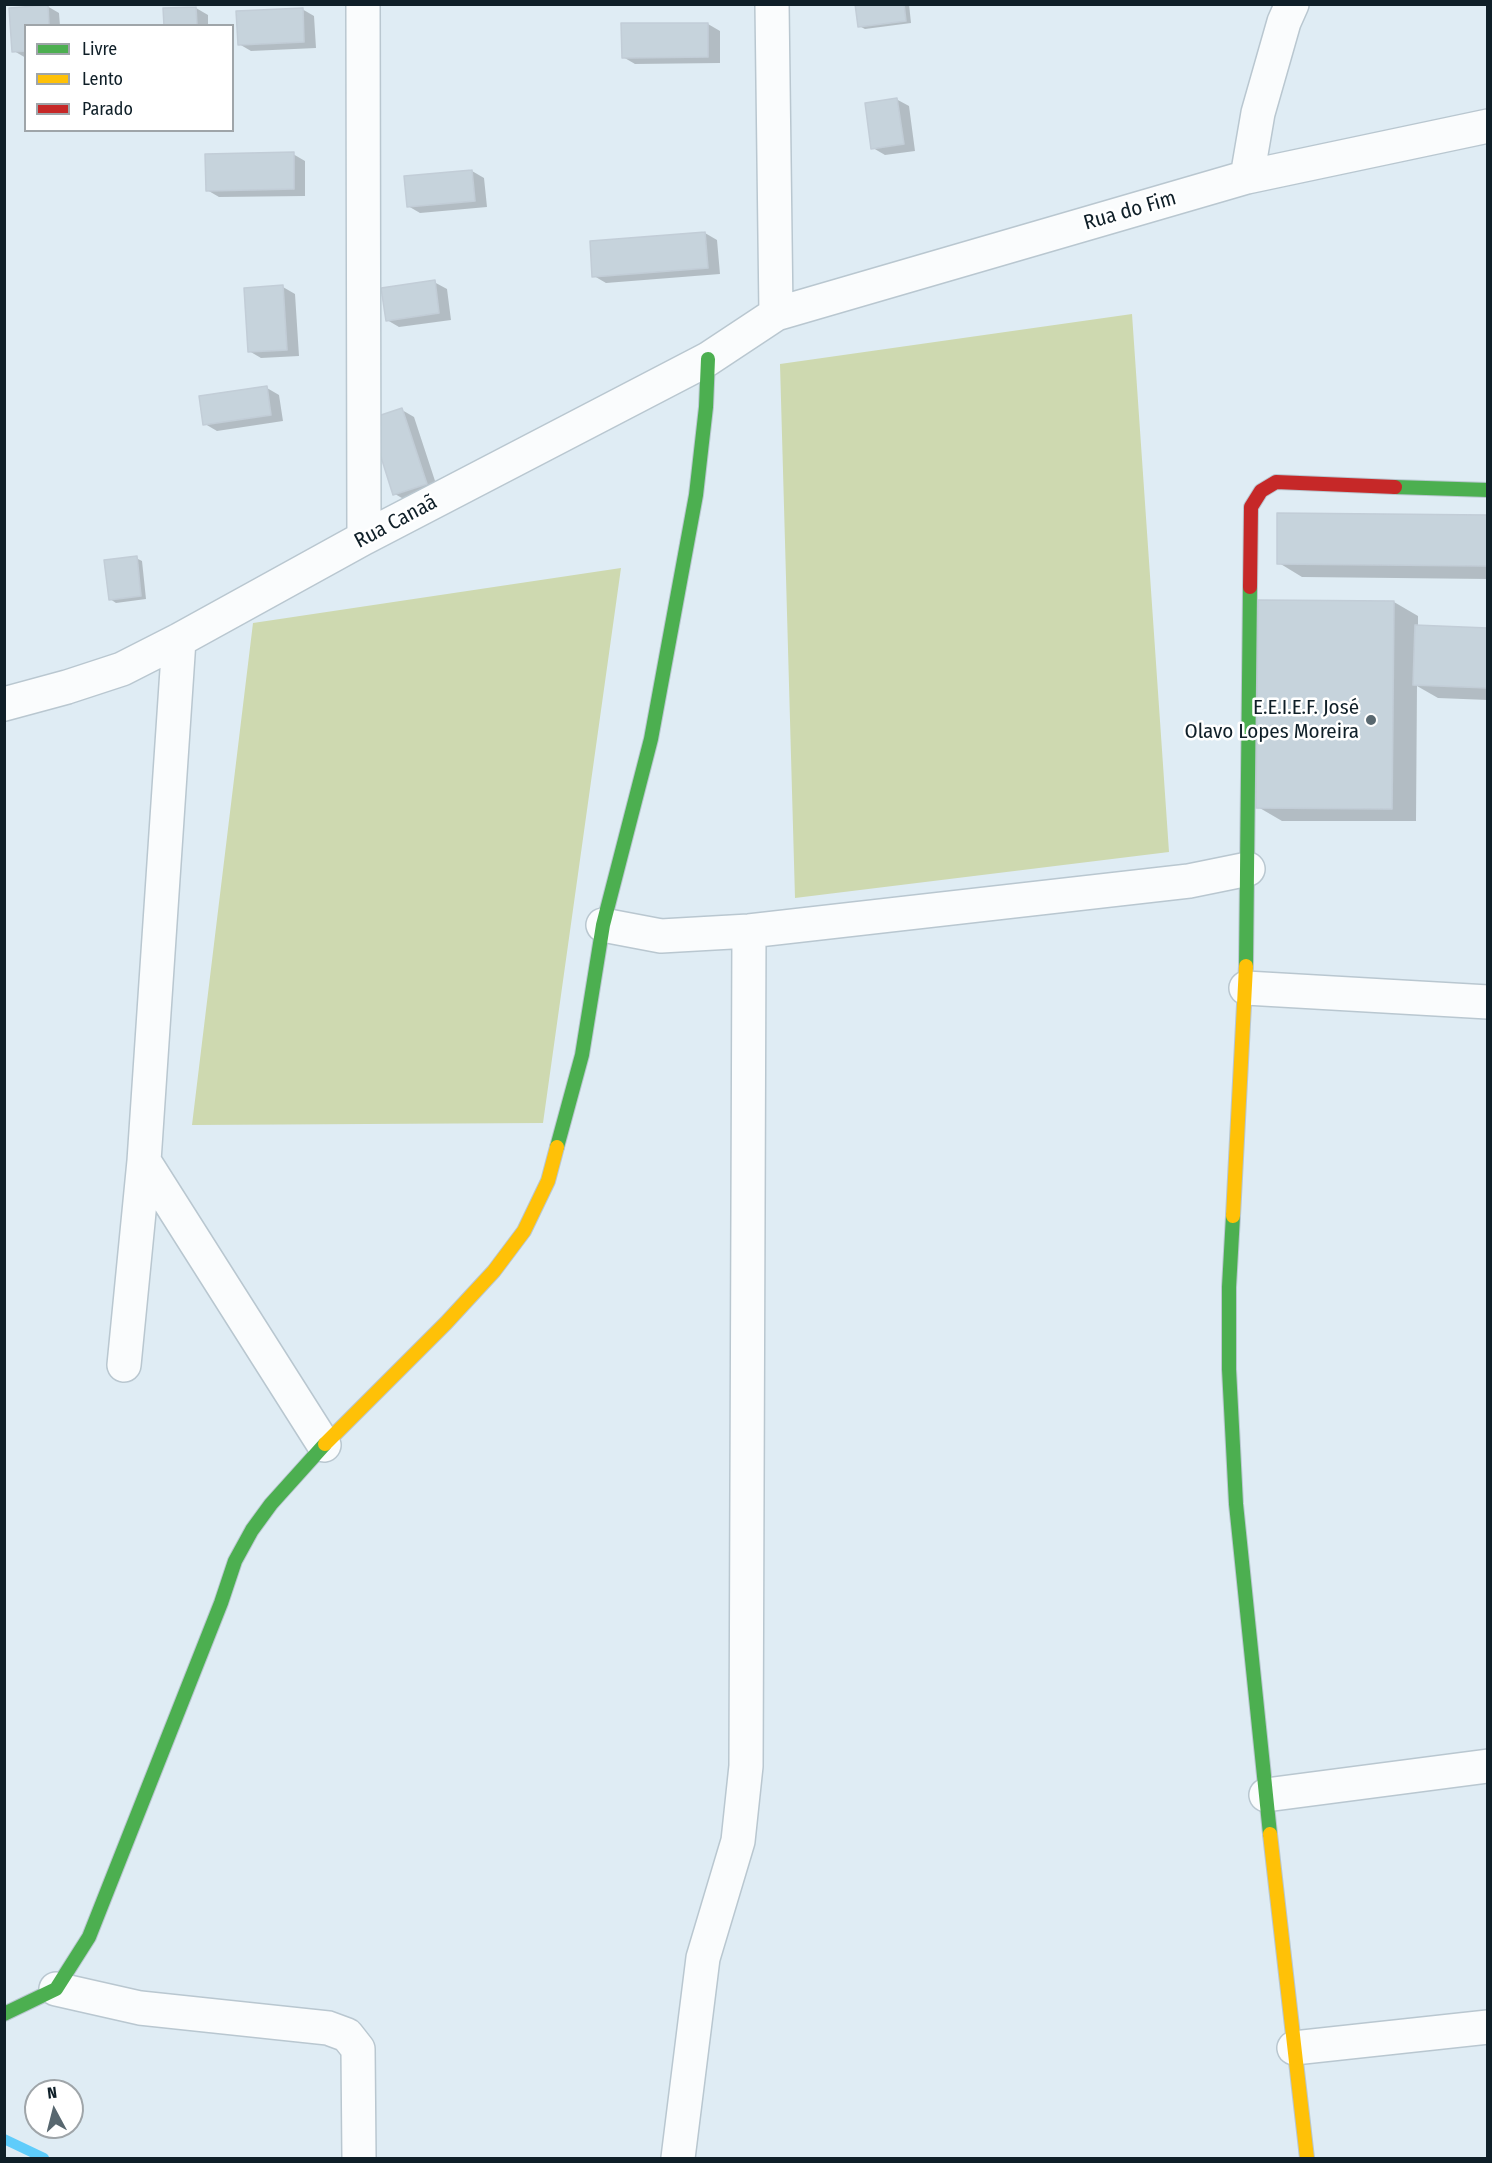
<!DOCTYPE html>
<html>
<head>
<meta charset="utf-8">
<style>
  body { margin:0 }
  #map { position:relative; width:1492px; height:2163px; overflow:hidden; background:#dfecf4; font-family:"Fira Sans Condensed",sans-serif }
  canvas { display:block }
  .frame { position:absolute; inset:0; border:6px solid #0f1f28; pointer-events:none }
  .legend { position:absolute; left:24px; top:24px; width:210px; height:108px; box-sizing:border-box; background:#fff; border:2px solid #9fa5a9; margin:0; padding:8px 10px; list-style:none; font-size:18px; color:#0f1f28 }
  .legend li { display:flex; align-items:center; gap:12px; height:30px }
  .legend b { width:30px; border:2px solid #9fa5a9 }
  .north { position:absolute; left:24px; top:2079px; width:60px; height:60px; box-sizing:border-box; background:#fff; border:2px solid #9fa5a9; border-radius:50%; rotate:353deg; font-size:16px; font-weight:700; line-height:24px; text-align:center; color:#0f1f28 }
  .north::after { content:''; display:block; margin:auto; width:21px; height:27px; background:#58676f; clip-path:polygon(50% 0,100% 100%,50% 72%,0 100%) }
</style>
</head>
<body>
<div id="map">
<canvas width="1492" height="2163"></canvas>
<div class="frame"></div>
<ul class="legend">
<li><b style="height:8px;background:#4caf50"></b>Livre</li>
<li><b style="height:8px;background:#ffc107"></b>Lento</li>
<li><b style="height:8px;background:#c62828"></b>Parado</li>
</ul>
<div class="north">N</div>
</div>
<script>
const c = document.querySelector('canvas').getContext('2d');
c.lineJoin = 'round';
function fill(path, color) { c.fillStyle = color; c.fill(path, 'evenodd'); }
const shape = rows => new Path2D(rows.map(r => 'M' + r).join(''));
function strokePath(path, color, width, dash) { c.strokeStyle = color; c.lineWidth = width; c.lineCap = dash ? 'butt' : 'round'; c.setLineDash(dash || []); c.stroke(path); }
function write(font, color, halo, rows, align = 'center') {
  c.font = font + ' "Fira Sans Condensed",sans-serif'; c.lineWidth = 5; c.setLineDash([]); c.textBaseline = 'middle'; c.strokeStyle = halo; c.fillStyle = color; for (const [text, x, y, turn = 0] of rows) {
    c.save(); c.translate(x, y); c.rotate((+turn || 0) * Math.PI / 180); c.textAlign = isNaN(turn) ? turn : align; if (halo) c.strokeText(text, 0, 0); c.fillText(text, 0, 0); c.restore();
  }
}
fill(shape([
  [1132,314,1169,852,795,898,780,364],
  [621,568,543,1123,192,1125,253,623]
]), '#ced9b0');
fill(shape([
  [856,4,909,4,911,23,865,29,859,26],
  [47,6,59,13,60,26,26,26,26,58,14,51,11,9],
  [196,8,208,15,208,26,165,26],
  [302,9,314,16,316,48,251,51,239,44],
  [708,24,720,31,720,63,635,64,623,57],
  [896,99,909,106,915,151,885,155,873,148],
  [293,154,305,161,305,196,219,197,207,190],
  [472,171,484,178,487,207,420,213,408,206],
  [705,233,717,240,720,274,606,283,594,276],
  [434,282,447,289,451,320,399,327,387,320],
  [283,287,295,294,299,356,261,358,249,351],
  [267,388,279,395,283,421,217,431,205,424],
  [402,410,414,417,438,490,407,501,395,494],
  [1488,516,1488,579,1302,577,1279,563],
  [136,558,142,561,146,599,116,603,110,599],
  [1394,602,1418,616,1418,627,1488,629,1488,700,1438,698,1417,686,1416,821,1282,821,1258,807]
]), '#0003');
strokePath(shape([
  [4,2139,44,2158]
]), '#5fccfb', 10);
const building = shape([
  [855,4,904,4,906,21,858,27,855,4],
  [48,5,49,26,26,26,26,51,12,52,9,8,48,5],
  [196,7,197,26,164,26,163,8,196,7],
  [303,8,304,42,238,45,236,11,303,8],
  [621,23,708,23,708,57,622,58,621,23],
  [897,98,904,144,871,149,865,103,897,98],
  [294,152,294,189,206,191,205,154,294,152],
  [472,170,475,201,407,207,404,176,472,170],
  [705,232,708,268,592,277,590,241,705,232],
  [435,280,439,313,386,321,381,288,435,280],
  [283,285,287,350,248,352,244,288,283,285],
  [267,386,271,415,203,425,199,396,267,386],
  [402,408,427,484,393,495,369,419,402,408],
  [1277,513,1488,515,1488,566,1277,564,1277,513],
  [137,556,141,596,109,600,104,560,137,556],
  [1258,600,1394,601,1392,809,1256,808,1258,600],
  [1415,625,1488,628,1488,688,1413,685,1415,625]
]);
fill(building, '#c6d3dc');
strokePath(building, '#c2cdd7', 1.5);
const street = shape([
  [363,4,364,538],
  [772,4,776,314],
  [1247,177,1258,113,1284,22,1292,4],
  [4,704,67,687,122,669,179,640,364,538,708,359,776,314,1247,177,1488,126],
  [603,925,661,936,749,931,1189,881,1248,869],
  [1246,988,1488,1002],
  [144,1161,324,1445],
  [124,1365,144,1161,179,640],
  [1266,1795,1488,1766],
  [56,1989,140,2008,328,2028,347,2035,358,2049,359,2158],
  [1294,2048,1488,2027],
  [678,2158,703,1958,738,1841,746,1766,749,931]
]);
const fast = shape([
  [1395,487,1488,490],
  [1246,966,1250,587],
  [557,1147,582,1055,603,925,651,739,696,495,706,407,708,359],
  [1233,1216,1229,1287,1229,1369,1236,1504,1270,1834],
  [4,2014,56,1989,89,1937,221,1603,235,1561,252,1530,271,1504,325,1444]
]);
const slow = shape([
  [1233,1216,1246,966],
  [325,1444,446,1323,494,1271,524,1231,548,1181,557,1147],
  [1270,1834,1307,2158]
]);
const jam = shape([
  [1250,587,1251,507,1261,491,1276,482,1395,487]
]);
strokePath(street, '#b9c7d0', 36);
strokePath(fast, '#b9c7d0', 16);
strokePath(slow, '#b9c7d0', 16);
strokePath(jam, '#b9c7d0', 16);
strokePath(street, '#fafcfd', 33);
strokePath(fast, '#4caf50', 14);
strokePath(slow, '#ffc107', 14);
strokePath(jam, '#c62828', 14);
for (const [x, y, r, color] of [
  [1371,720,6,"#58676f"]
]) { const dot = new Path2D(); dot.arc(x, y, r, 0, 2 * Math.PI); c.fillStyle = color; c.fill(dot); strokePath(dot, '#fff', 2); }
write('21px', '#0f1f28', '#fff', [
  ["Rua do Fim",1130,211,-16],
  ["Rua Canaã",396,522,-28]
]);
write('21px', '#0f1f28', '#fff', [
  ["E.E.I.E.F. José",1359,708],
  ["Olavo Lopes Moreira",1359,732]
], 'right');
</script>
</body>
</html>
